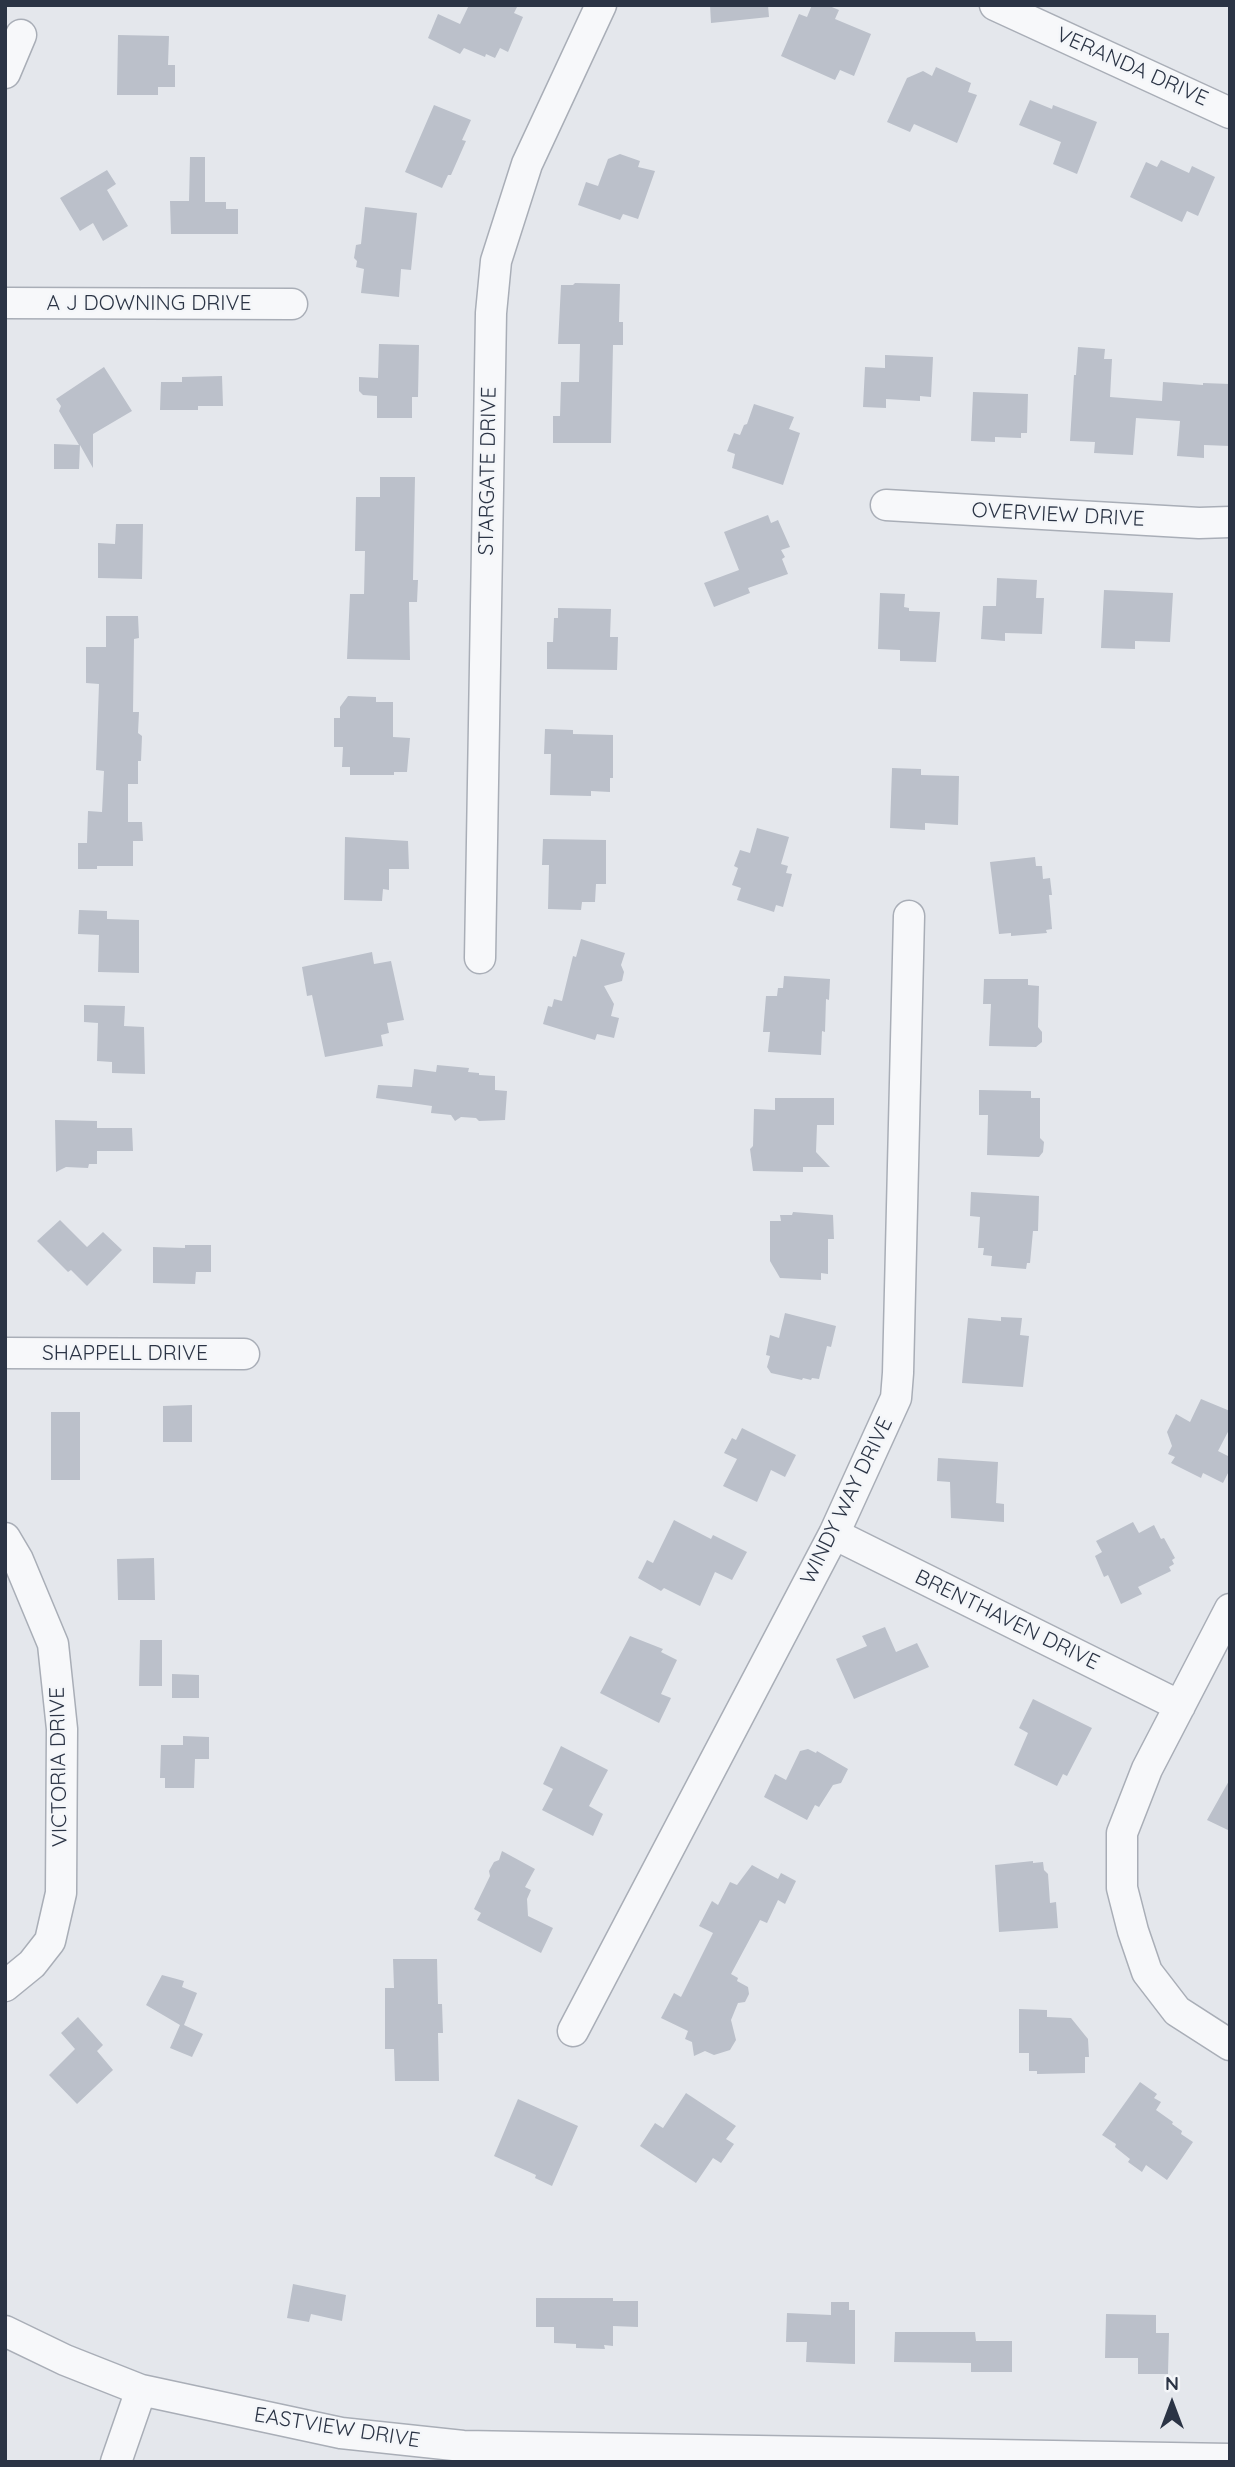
<!DOCTYPE html>
<html>
<head>
<meta charset="utf-8">
<style>
  body { margin:0 }
  #map { position:relative; width:1235px; height:2467px; overflow:hidden; background:#e4e7ec; font-family:Quicksand,sans-serif }
  canvas { display:block }
  .frame { position:absolute; inset:0; border:7px solid #2b3445; pointer-events:none }
  .north { position:absolute; left:1137px; top:2369px; width:70px; height:70px; -webkit-text-stroke:5px #f4f6f9; paint-order:stroke; rotate:0deg; font-size:19px; font-weight:700; line-height:28px; text-align:center; color:#2b3445 }
  .north::after { content:''; display:block; margin:auto; width:24px; height:32px; background:#2b3445; clip-path:polygon(50% 0,100% 100%,50% 72%,0 100%) }
</style>
</head>
<body>
<div id="map">
<canvas width="1235" height="2467"></canvas>
<div class="frame"></div>
<div class="north">N</div>
</div>
<script>
const c = document.querySelector('canvas').getContext('2d');
c.lineJoin = 'round';
function fill(path, color) { c.fillStyle = color; c.fill(path, 'evenodd'); }
const shape = rows => new Path2D(rows.map(r => 'M' + r).join(''));
function strokePath(path, color, width, dash) { c.strokeStyle = color; c.lineWidth = width; c.lineCap = dash ? 'butt' : 'round'; c.setLineDash(dash || []); c.stroke(path); }
function write(font, color, halo, rows, align = 'center') {
  c.font = font + ' Quicksand,sans-serif'; c.lineWidth = 5; c.setLineDash([]); c.textBaseline = 'middle'; c.strokeStyle = halo; c.fillStyle = color; for (const [text, x, y, turn = 0] of rows) {
    c.save(); c.translate(x, y); c.rotate((+turn || 0) * Math.PI / 180); c.textAlign = isNaN(turn) ? turn : align; if (halo) c.strokeText(text, 0, 0); c.fillText(text, 0, 0); c.restore();
  }
}
fill(shape([
  [469,5,518,5,514,13,523,17,508,52,500,48,495,58,486,54,485,57,464,48,460,54,428,38,438,14,460,24],
  [710,5,768,5,769,17,711,23],
  [812,5,827,5,839,10,835,19,871,34,854,76,840,70,835,80,781,56,799,14,807,17],
  [118,35,169,36,168,65,175,65,175,87,158,87,158,95,117,95],
  [936,67,971,83,968,92,977,95,957,143,914,124,910,132,887,122,907,78,923,71,932,76],
  [1030,100,1052,109,1053,105,1097,122,1077,174,1053,164,1061,142,1019,125],
  [434,105,471,120,462,140,466,141,451,175,448,175,442,188,405,172],
  [620,154,640,161,638,167,655,171,638,219,623,214,620,220,578,205,586,182,598,186,608,159],
  [190,157,205,157,205,202,226,202,226,209,238,209,238,234,171,234,170,201,189,201],
  [1161,160,1189,173,1192,166,1215,177,1198,216,1187,211,1182,222,1130,197,1146,162,1157,167],
  [107,170,116,184,107,190,128,226,103,241,93,223,80,231,60,198],
  [365,207,417,213,411,270,401,269,399,297,361,293,364,269,356,267,357,261,354,258,356,245,361,244],
  [575,283,620,284,619,322,623,322,623,345,613,345,611,443,553,443,553,416,560,416,561,382,579,382,580,344,558,344,561,285,573,285],
  [379,344,419,345,418,397,412,397,412,418,377,418,377,396,363,395,359,391,359,377,378,378],
  [1078,347,1105,349,1104,359,1112,359,1110,397,1162,401,1163,382,1203,385,1203,383,1230,384,1230,446,1204,445,1204,458,1177,456,1180,421,1136,418,1133,455,1094,453,1095,442,1070,441,1074,375,1076,375],
  [885,355,933,357,931,397,920,396,920,401,886,399,886,408,863,407,865,367,885,368],
  [104,367,132,411,93,434,93,468,80,445,79,469,54,469,54,444,79,445,59,411,61,406,56,399],
  [222,376,223,406,198,406,198,410,160,410,161,382,182,382,182,377],
  [973,392,1028,394,1027,433,1021,433,1021,438,995,437,995,442,971,441],
  [754,404,794,417,789,429,800,433,783,485,732,468,735,454,727,451,734,433,740,435,744,425,747,424],
  [380,477,415,477,413,580,418,580,417,602,409,602,410,660,347,659,350,594,364,594,365,551,355,551,356,497,380,497],
  [768,515,771,523,778,520,790,547,781,550,785,557,782,559,788,574,748,588,750,593,714,607,704,583,739,570,724,532],
  [116,524,143,524,142,579,98,578,98,543,115,544],
  [997,578,1037,580,1036,598,1044,598,1042,634,1005,633,1005,641,981,639,983,606,996,606],
  [1104,590,1173,593,1170,642,1135,641,1135,649,1101,648],
  [880,593,905,594,904,607,909,608,909,611,940,612,936,662,900,661,900,650,878,649],
  [558,608,611,609,610,637,618,637,617,670,547,669,547,642,553,642,554,618,558,618],
  [106,616,138,616,139,638,134,639,133,712,139,712,138,733,142,736,141,761,138,761,138,784,128,784,128,822,142,822,143,841,133,841,133,866,97,866,97,869,78,869,78,843,87,843,88,811,102,812,104,771,96,770,99,684,86,683,86,647,106,647],
  [348,696,376,697,376,702,393,702,393,737,410,738,407,772,394,772,394,775,350,775,350,767,342,767,343,747,334,747,334,718,340,718,340,707],
  [545,729,573,730,573,734,613,735,613,778,610,778,610,792,591,791,591,796,550,795,551,754,544,754],
  [892,768,921,769,921,775,959,776,958,825,925,823,925,830,890,828],
  [757,828,789,837,781,864,788,866,786,873,792,874,783,907,776,905,774,912,737,900,741,888,732,885,738,868,734,866,740,850,750,853],
  [345,837,408,841,409,869,389,869,389,890,383,889,382,901,344,900],
  [543,839,606,840,606,884,596,884,595,902,582,902,581,910,548,909,549,865,542,865],
  [1035,857,1036,866,1042,866,1043,879,1050,878,1052,895,1049,895,1052,929,1046,930,1047,933,1011,936,1011,933,999,934,990,862],
  [79,910,107,911,107,919,139,920,139,973,98,972,99,935,78,934],
  [581,939,625,953,621,965,624,972,622,981,604,986,614,1004,611,1016,619,1018,614,1038,597,1034,595,1040,543,1024,548,1006,552,1007,554,999,562,1001,573,956,576,957],
  [372,952,374,964,391,961,404,1020,387,1023,389,1033,381,1035,383,1046,325,1057,312,995,307,996,302,967],
  [784,976,830,979,829,1000,826,999,825,1032,822,1031,821,1055,768,1052,770,1032,763,1032,766,996,777,996,778,988,783,988],
  [984,979,1028,979,1028,985,1039,986,1038,1027,1042,1032,1042,1042,1036,1047,989,1046,991,1004,983,1004],
  [84,1005,125,1006,124,1026,144,1027,145,1074,112,1073,112,1062,97,1061,98,1023,84,1022],
  [437,1065,469,1068,468,1072,479,1073,479,1075,495,1076,495,1090,507,1091,505,1120,479,1121,476,1118,461,1117,455,1121,451,1115,431,1113,432,1106,376,1098,378,1085,412,1087,414,1069,436,1072],
  [979,1090,1031,1091,1031,1098,1040,1098,1040,1138,1044,1142,1043,1152,1039,1157,987,1155,988,1115,979,1115],
  [775,1098,834,1098,834,1125,817,1125,816,1152,830,1167,803,1167,803,1172,753,1171,750,1149,753,1146,754,1109,775,1110],
  [55,1120,97,1121,97,1128,132,1128,133,1151,97,1151,97,1164,89,1164,88,1168,66,1167,56,1172],
  [971,1192,1039,1196,1038,1231,1033,1231,1030,1263,1027,1263,1026,1269,991,1266,992,1256,983,1255,984,1248,978,1248,980,1217,970,1216],
  [793,1212,833,1215,834,1239,828,1239,828,1274,821,1273,821,1280,780,1278,770,1261,770,1221,781,1221,780,1215,792,1215],
  [60,1220,87,1247,103,1232,122,1250,87,1286,71,1270,68,1272,37,1241],
  [185,1245,211,1245,211,1272,196,1272,195,1284,153,1283,153,1247,185,1248],
  [785,1313,836,1326,831,1347,827,1346,819,1379,812,1378,811,1380,803,1378,802,1380,771,1373,767,1367,770,1356,766,1355,770,1335,779,1338],
  [1001,1317,1022,1318,1020,1335,1029,1336,1023,1387,962,1383,968,1318,1001,1321],
  [1201,1399,1230,1411,1230,1428,1218,1451,1230,1457,1230,1469,1223,1483,1203,1473,1201,1478,1171,1463,1175,1457,1168,1454,1172,1446,1167,1432,1176,1414,1190,1422],
  [192,1405,192,1442,163,1442,163,1406],
  [51,1412,80,1412,80,1480,51,1480],
  [742,1428,796,1455,785,1477,771,1470,757,1502,723,1486,737,1459,724,1453,732,1438,736,1440],
  [938,1458,998,1462,996,1503,1004,1504,1004,1522,951,1518,950,1482,937,1481],
  [674,1520,711,1539,713,1535,747,1552,732,1580,715,1572,700,1606,664,1588,661,1591,638,1578,647,1560,653,1563],
  [1133,1522,1139,1533,1154,1525,1161,1539,1164,1538,1175,1558,1172,1560,1174,1564,1169,1567,1171,1571,1138,1587,1142,1594,1121,1604,1108,1575,1104,1577,1095,1556,1102,1552,1096,1541],
  [154,1558,155,1600,118,1600,117,1559],
  [885,1627,896,1652,917,1643,929,1667,854,1699,836,1659,867,1646,862,1636],
  [630,1636,663,1649,661,1652,677,1660,661,1694,671,1698,659,1723,600,1693],
  [140,1640,162,1640,162,1686,139,1686],
  [172,1674,199,1675,199,1698,172,1698],
  [1033,1699,1092,1728,1067,1776,1063,1774,1057,1786,1014,1765,1028,1733,1019,1728],
  [183,1736,209,1737,209,1759,195,1759,194,1788,165,1788,165,1778,160,1778,161,1745,183,1745],
  [561,1746,608,1770,589,1806,603,1814,593,1836,542,1810,553,1789,543,1784],
  [808,1749,816,1753,817,1751,848,1769,841,1783,833,1785,819,1807,815,1805,807,1820,764,1797,775,1774,786,1780,800,1751],
  [1230,1779,1230,1831,1207,1820],
  [502,1851,535,1869,525,1887,531,1890,527,1899,528,1916,553,1928,541,1953,477,1920,481,1913,474,1909,490,1876,489,1871,494,1862,499,1860],
  [1033,1861,1033,1863,1043,1862,1044,1870,1048,1874,1050,1903,1056,1902,1058,1928,999,1932,995,1865],
  [752,1865,778,1879,781,1873,796,1881,785,1904,778,1900,767,1923,760,1920,731,1974,738,1978,737,1981,748,1987,749,1994,745,2002,738,2003,731,2020,736,2040,730,2050,714,2055,705,2051,694,2056,692,2042,685,2039,688,2031,661,2018,674,1993,681,1997,713,1933,699,1926,712,1901,718,1905,730,1882,737,1885],
  [393,1959,437,1959,438,2004,442,2004,443,2033,438,2033,439,2081,395,2081,394,2049,385,2049,385,1988,394,1988],
  [162,1975,184,1981,182,1987,197,1993,184,2025,203,2034,192,2057,170,2048,180,2025,146,2005],
  [1019,2009,1047,2010,1047,2017,1071,2018,1088,2039,1089,2057,1085,2057,1085,2073,1037,2074,1037,2071,1029,2071,1029,2053,1019,2053],
  [78,2017,103,2045,97,2051,113,2070,77,2104,49,2075,75,2049,61,2033],
  [1140,2082,1157,2094,1154,2098,1161,2102,1156,2110,1173,2122,1172,2124,1182,2131,1181,2134,1193,2142,1167,2180,1146,2165,1142,2172,1128,2162,1130,2159,1115,2147,1116,2144,1102,2135],
  [686,2093,736,2126,726,2139,734,2144,721,2163,713,2158,696,2183,640,2146,655,2123,663,2128],
  [518,2099,578,2126,552,2186,535,2178,536,2175,494,2156],
  [293,2284,346,2295,342,2321,311,2314,309,2322,287,2318],
  [536,2298,613,2298,613,2301,638,2301,638,2327,613,2326,613,2346,604,2345,605,2349,576,2348,576,2344,554,2343,554,2327,536,2327],
  [831,2302,849,2302,849,2310,855,2310,855,2364,806,2362,807,2342,786,2342,787,2313,831,2315],
  [1106,2314,1156,2315,1156,2333,1169,2333,1168,2374,1138,2374,1138,2358,1105,2358],
  [895,2332,975,2332,976,2341,1012,2341,1012,2372,971,2372,971,2363,894,2362]
]), '#bbc0ca');
const minor = shape([
  [995,5,1230,113],
  [5,73,21,35],
  [5,303,292,304],
  [886,505,1199,523,1230,522],
  [480,958,491,313,496,261,527,164,601,5],
  [5,1353,244,1354],
  [834,1534,1180,1706],
  [5,1538,18,1560,53,1644,62,1729,61,1893,50,1941,32,1964,5,1986],
  [1230,1609,1147,1769,1122,1833,1122,1888,1133,1931,1147,1972,1177,2011,1230,2045],
  [573,2031,834,1534,896,1398,898,1373,909,916],
  [5,2331,65,2360,141,2390,341,2433,463,2446,1230,2459],
  [116,2462,141,2390]
]);
strokePath(minor, '#a9aeb7', 33);
strokePath(minor, '#f7f8fa', 30);
write('21px', '#2b3445', '#f4f6f9', [
  ["VERANDA DRIVE",1132,67,24],
  ["A J DOWNING DRIVE",149,304],
  ["STARGATE DRIVE",488,471,-89],
  ["OVERVIEW DRIVE",1058,515,3],
  ["SHAPPELL DRIVE",125,1354],
  ["WINDY WAY DRIVE",847,1501,-64],
  ["BRENTHAVEN DRIVE",1007,1620,26],
  ["VICTORIA DRIVE",59,1767,-91],
  ["EASTVIEW DRIVE",337,2428,9]
]);
</script>
</body>
</html>
